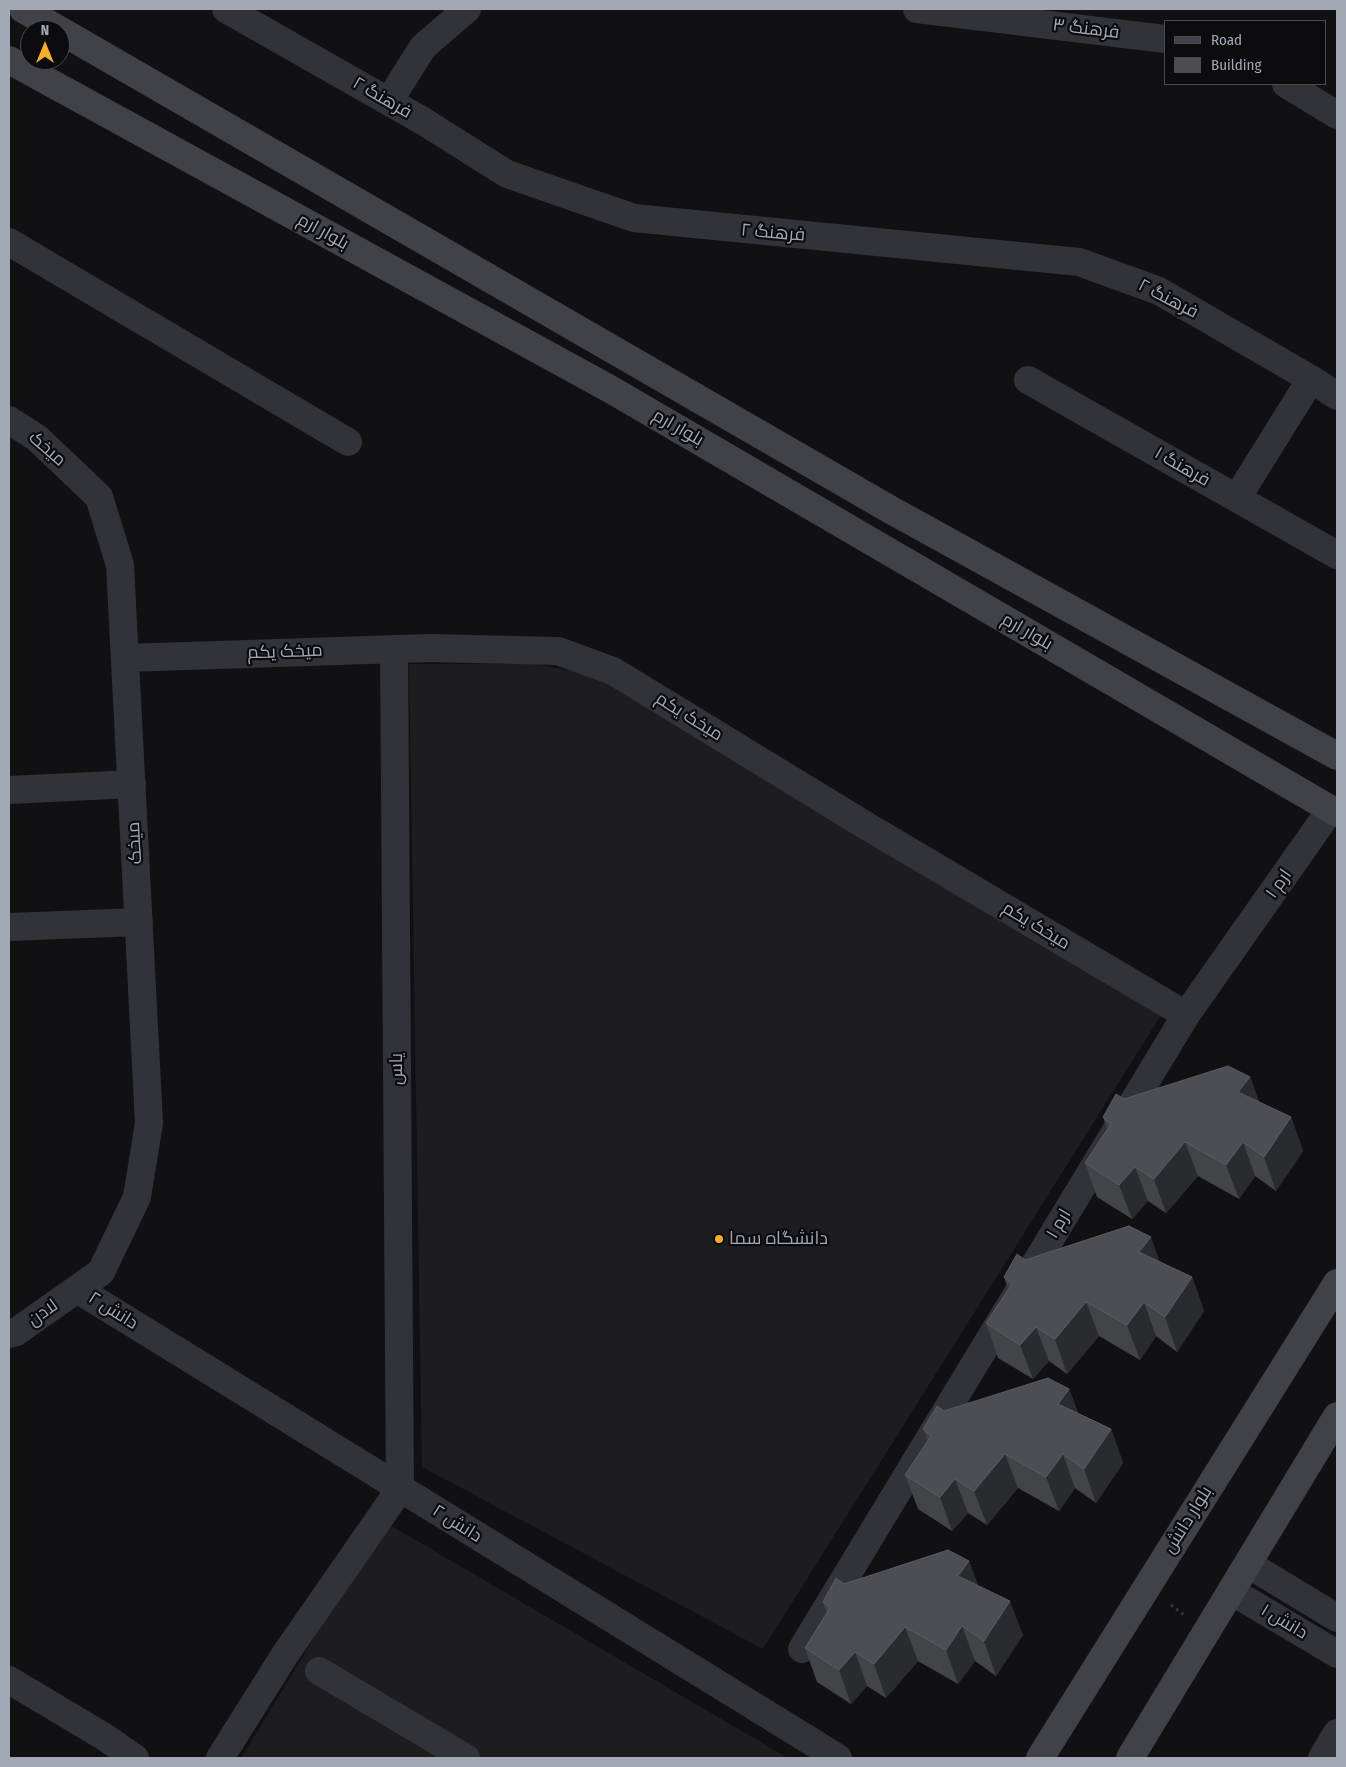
<!DOCTYPE html>
<html>
<head>
<meta charset="utf-8">
<style>
  body { margin:0 }
  #map { position:relative; width:1346px; height:1767px; overflow:hidden; background:#111113; font-family:"Fira Sans Condensed",sans-serif }
  canvas { display:block }
  .frame { position:absolute; inset:0; border:10px solid #a2a8b4; pointer-events:none }
  .legend { position:absolute; left:1164px; top:20px; width:162px; height:65px; box-sizing:border-box; background:#0c0c0e; border:1px solid #484a50; margin:0; padding:6px 9px; list-style:none; font-size:15px; color:#a2a8b4 }
  .legend li { display:flex; align-items:center; gap:10px; height:25px }
  .legend b { width:25px; border:1px solid #484a50 }
  .north { position:absolute; left:20px; top:20px; width:50px; height:50px; box-sizing:border-box; background:#0c0c0e; border:1px solid #484a50; border-radius:50%; rotate:0deg; font-size:14px; font-weight:700; line-height:20px; text-align:center; color:#a2a8b4 }
  .north::after { content:''; display:block; margin:auto; width:18px; height:22px; background:#faaf22; clip-path:polygon(50% 0,100% 100%,50% 72%,0 100%) }
</style>
</head>
<body>
<div id="map">
<canvas width="1346" height="1767"></canvas>
<div class="frame"></div>
<ul class="legend">
<li><b style="height:6px;background:#404248"></b>Road</li>
<li><b style="height:14px;background:#4d4e54"></b>Building</li>
</ul>
<div class="north">N</div>
</div>
<script>
const c = document.querySelector('canvas').getContext('2d');
c.lineJoin = 'round';
function fill(path, color) { c.fillStyle = color; c.fill(path, 'evenodd'); }
const shape = rows => new Path2D(rows.map(r => 'M' + r).join(''));
function strokePath(path, color, width, dash) { c.strokeStyle = color; c.lineWidth = width; c.lineCap = dash ? 'butt' : 'round'; c.setLineDash(dash || []); c.stroke(path); }
function write(font, color, halo, rows, align = 'center') {
  c.font = font + ' "Fira Sans Condensed",Cairo,sans-serif'; c.lineWidth = 4.5; c.setLineDash([]); c.textBaseline = 'middle'; c.strokeStyle = halo; c.fillStyle = color; for (const [text, x, y, turn = 0] of rows) {
    c.save(); c.translate(x, y); c.rotate((+turn || 0) * Math.PI / 180); c.textAlign = isNaN(turn) ? turn : align; if (halo) c.strokeText(text, 0, 0); c.fillText(text, 0, 0); c.restore();
  }
}
fill(shape([
  [409,664,533,664,589,674,638,700,1163,1012,763,1649,422,1467],
  [385,1522,788,1758,241,1758]
]), '#1d1d20');
strokePath(shape([
  [1171,1605,1184,1615]
]), '#383a3f', 3, [2.5, 4]);
strokePath(shape([
  [226,9,423,121,507,174,634,218,1079,262,1159,291,1311,379,1337,396],
  [917,9,1165,39],
  [1286,84,1337,115],
  [389,101,423,47,467,9],
  [9,242,348,442],
  [1028,380,1337,555],
  [9,420,37,438,99,497,120,565,149,1123,137,1197,101,1272,16,1332,9,1334],
  [1237,498,1311,379],
  [126,658,429,648,558,651,613,671,865,825,1186,1015],
  [9,790,132,784],
  [9,927,139,922],
  [77,1289,838,1758],
  [1248,1564,1337,1618],
  [1231,1591,1337,1654],
  [802,1649,1186,1015,1331,809],
  [319,1671,466,1758],
  [9,1680,103,1736,135,1758],
  [220,1758,286,1653,400,1489,394,649],
  [1322,1758,1337,1733]
]), '#323338', 28);
strokePath(shape([
  [23,9,891,510,1337,756],
  [9,60,610,389,1337,813],
  [1040,1758,1337,1283],
  [1130,1758,1337,1416]
]), '#404248', 28);
fill(shape([
  [1250,1077,1259,1102,1291,1117,1303,1151,1276,1191,1255,1176,1239,1199,1198,1176,1166,1213,1148,1201,1132,1219,1097,1197,1085,1163,1107,1129,1103,1117,1124,1099],
  [1025,1260,1160,1262,1192,1277,1204,1311,1177,1352,1156,1336,1140,1360,1099,1336,1067,1374,1049,1361,1033,1379,998,1358,986,1323,1008,1289,1004,1277],
  [1069,1389,1078,1413,1111,1429,1123,1463,1096,1503,1075,1488,1059,1511,1018,1488,987,1525,968,1513,952,1531,918,1509,905,1475,928,1441,923,1429,944,1411],
  [969,1561,978,1586,1023,1635,996,1676,975,1661,958,1684,918,1661,886,1698,867,1686,851,1704,817,1682,805,1648,827,1613,823,1602]
]), '#424448');
fill(shape([
  [1250,1077,1262,1111,1238,1092],
  [1291,1117,1303,1151,1276,1191,1264,1157],
  [1185,1142,1198,1176,1166,1213,1154,1179],
  [1243,1142,1255,1176,1239,1199,1226,1165],
  [1135,1167,1148,1201,1132,1219,1119,1185],
  [1151,1237,1163,1271,1139,1252],
  [1192,1277,1204,1311,1177,1352,1165,1317],
  [1086,1302,1099,1336,1067,1374,1055,1339],
  [1144,1302,1156,1336,1140,1360,1127,1325],
  [1036,1327,1049,1361,1033,1379,1020,1345],
  [1069,1389,1082,1423,1058,1404],
  [1111,1429,1123,1463,1096,1503,1084,1469],
  [1005,1454,1018,1488,987,1525,974,1491],
  [1063,1454,1075,1488,1059,1511,1046,1477],
  [955,1479,968,1513,952,1531,940,1497],
  [969,1561,982,1595,958,1576],
  [1010,1601,1023,1635,996,1676,984,1641],
  [962,1626,975,1661,958,1684,946,1650],
  [905,1627,918,1661,886,1698,874,1664],
  [855,1652,867,1686,851,1704,839,1670]
]), '#2a2b2e');
const building = shape([
  [1228,1066,1250,1077,1238,1092,1291,1117,1264,1157,1243,1142,1226,1165,1185,1142,1154,1179,1135,1167,1119,1185,1085,1163,1111,1124,1103,1117,1116,1094,1124,1099,1228,1066],
  [1129,1226,1151,1237,1139,1252,1192,1277,1165,1317,1144,1302,1127,1325,1086,1302,1055,1339,1036,1327,1020,1345,986,1323,1012,1284,1004,1277,1017,1254,1025,1260,1129,1226],
  [1048,1378,1069,1389,1058,1404,1111,1429,1084,1469,1063,1454,1046,1477,1005,1454,974,1491,955,1479,940,1497,905,1475,931,1436,923,1429,937,1406,944,1411,1048,1378],
  [948,1550,969,1561,958,1576,1010,1601,984,1641,962,1626,946,1650,905,1627,874,1664,855,1652,839,1670,805,1648,830,1608,823,1602,836,1578,844,1584,948,1550]
]);
fill(building, '#4d4e54');
strokePath(building, '#5a5c63', 1);
for (const [x, y, r, color] of [
  [719,1239,5,"#faaf22"]
]) { const dot = new Path2D(); dot.arc(x, y, r, 0, 2 * Math.PI); c.fillStyle = color; c.fill(dot); strokePath(dot, '#0c0c0e', 2); }
write('18px', '#a2a8b4', '#0c0c0e', [
  ["فرهنگ ۳",1086,29,7],
  ["فرهنگ ۲",382,98,30],
  ["بلوار ارم",323,232,29],
  ["فرهنگ ۲",773,233,5],
  ["فرهنگ ۲",1168,299,27],
  ["بلوار ارم",678,428,30],
  ["میخک",47,449,41],
  ["فرهنگ ۱",1182,467,30],
  ["بلوار ارم",1027,632,30],
  ["میخک یکم",285,652,-2],
  ["میخک یکم",689,717,32],
  ["میخک",135,843,-93],
  ["ارم ۱",1279,884,-55],
  ["میخک یکم",1036,926,31],
  ["یاس",397,1069,-90],
  ["ارم ۱",1059,1224,-59],
  ["دانش ۲",113,1311,32],
  ["لادن",43,1313,-35],
  ["بلوار دانش",1188,1520,-58],
  ["دانش ۲",457,1524,32],
  ["دانش ۱",1284,1622,31]
]);
write('18px', '#a2a8b4', '#0c0c0e', [
  ["دانشگاه سما",729,1239]
], 'left');
</script>
</body>
</html>
